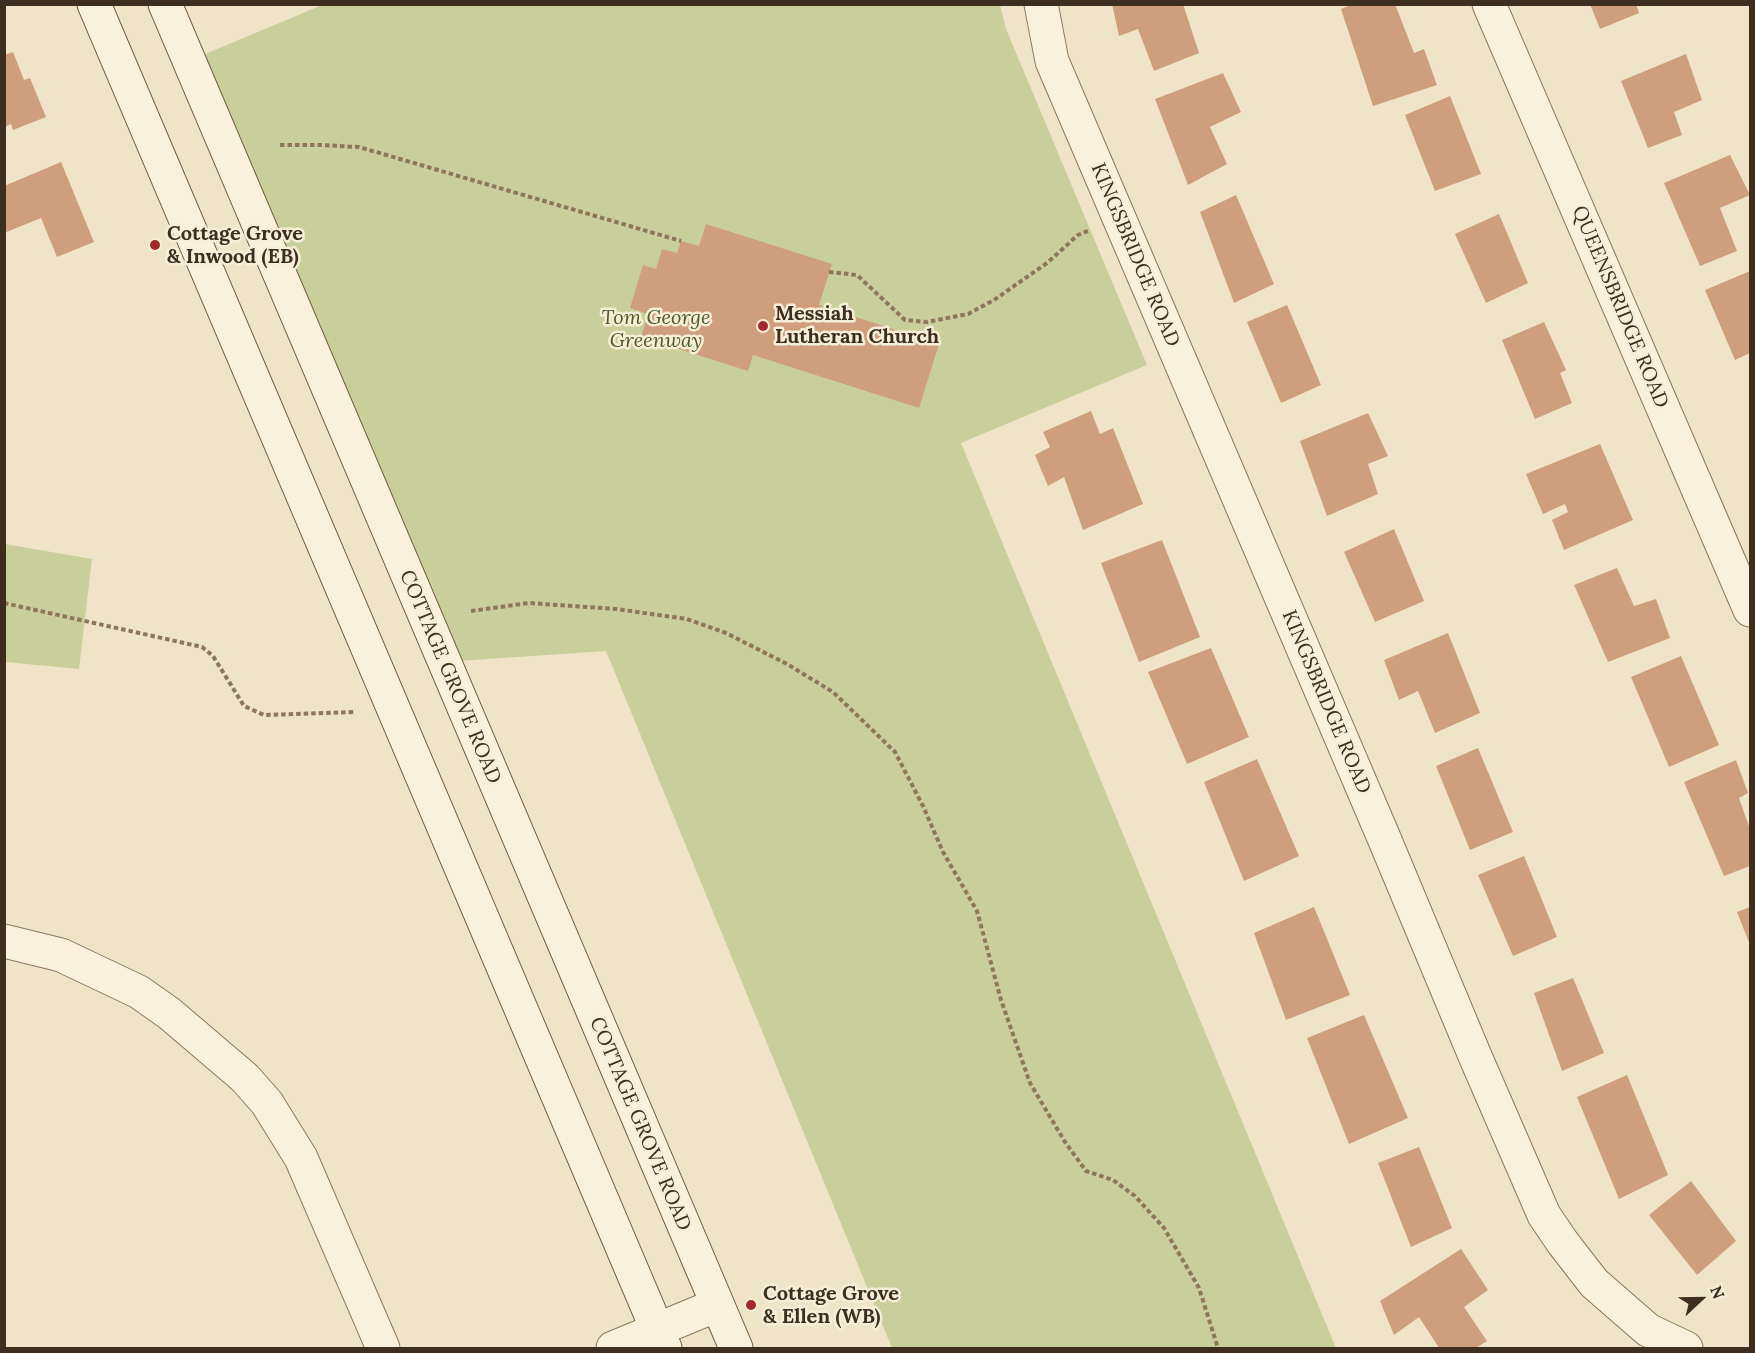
<!DOCTYPE html>
<html>
<head>
<meta charset="utf-8">
<style>
  body { margin:0 }
  #map { position:relative; width:1755px; height:1353px; overflow:hidden; background:#f0e4c8; font-family:Lora,serif }
  canvas { display:block }
  .frame { position:absolute; inset:0; border:6px solid #3d2e20; pointer-events:none }
  .north { position:absolute; left:1671px; top:1269px; width:60px; height:60px; -webkit-text-stroke:4px #f7eed8; paint-order:stroke; rotate:68deg; font-size:16px; font-weight:700; line-height:24px; text-align:center; color:#3d2e20 }
  .north::after { content:''; display:block; margin:auto; width:21px; height:27px; background:#3d2e20; clip-path:polygon(50% 0,100% 100%,50% 72%,0 100%) }
</style>
</head>
<body>
<div id="map">
<canvas width="1755" height="1353"></canvas>
<div class="frame"></div>
<div class="north">N</div>
</div>
<script>
const c = document.querySelector('canvas').getContext('2d');
c.lineJoin = 'round';
function fill(path, color) { c.fillStyle = color; c.fill(path, 'evenodd'); }
const shape = rows => new Path2D(rows.map(r => 'M' + r).join(''));
function strokePath(path, color, width, dash) { c.strokeStyle = color; c.lineWidth = width; c.lineCap = dash ? 'butt' : 'round'; c.setLineDash(dash || []); c.stroke(path); }
function write(font, color, halo, rows, align = 'center') {
  c.font = font + ' Lora,serif'; c.lineWidth = 5; c.setLineDash([]); c.textBaseline = 'middle'; c.strokeStyle = halo; c.fillStyle = color; for (const [text, x, y, turn = 0] of rows) {
    c.save(); c.translate(x, y); c.rotate((+turn || 0) * Math.PI / 180); c.textAlign = isNaN(turn) ? turn : align; if (halo) c.strokeText(text, 0, 0); c.fillText(text, 0, 0); c.restore();
  }
}
fill(shape([
  [322,5,1000,5,1006,29,1147,365,961,443,1336,1348,892,1348,606,651,444,662,191,60],
  [5,544,92,559,79,669,5,662]
]), '#c9cf9b');
fill(shape([
  [1112,4,1183,4,1199,53,1154,71,1138,29,1119,36],
  [1353,4,1395,4,1414,53,1424,49,1437,85,1373,106,1341,9],
  [1590,4,1636,4,1639,13,1600,29],
  [13,52,24,80,30,78,46,117,13,130,11,124,4,127,4,55],
  [1686,54,1702,100,1674,112,1682,135,1648,148,1621,81],
  [1223,73,1241,112,1210,127,1227,164,1188,185,1155,99],
  [1450,96,1481,174,1435,191,1405,115],
  [1730,155,1750,195,1720,208,1737,251,1700,266,1664,183],
  [61,162,94,242,57,257,41,218,4,233,4,186],
  [1236,195,1274,284,1234,303,1200,212],
  [1499,214,1528,283,1486,303,1455,234],
  [706,224,832,264,819,305,939,344,919,408,753,355,748,371,641,337,648,314,630,308,643,265,656,269,662,249,677,253,681,241,699,246],
  [1750,271,1750,353,1735,360,1705,290],
  [1287,305,1321,385,1281,403,1247,322],
  [1544,322,1566,370,1560,373,1572,403,1535,419,1502,340],
  [1091,411,1100,434,1113,428,1143,504,1083,530,1064,477,1048,486,1035,455,1050,447,1043,432],
  [1368,413,1388,456,1368,464,1378,494,1327,516,1300,441],
  [1600,444,1633,520,1564,550,1552,520,1568,512,1565,504,1543,514,1526,474],
  [1394,529,1424,601,1375,622,1344,552],
  [1162,540,1200,637,1139,662,1101,563],
  [1617,568,1634,606,1656,599,1670,638,1608,662,1574,585],
  [1448,633,1480,713,1435,733,1418,691,1399,700,1384,660],
  [1211,648,1249,737,1187,764,1148,672],
  [1681,656,1719,745,1669,767,1631,677],
  [1478,748,1513,832,1470,850,1436,766],
  [1257,759,1299,856,1244,881,1204,782],
  [1736,760,1748,793,1739,798,1750,829,1750,866,1724,876,1684,782],
  [1524,856,1557,937,1513,956,1478,875],
  [1314,907,1350,995,1286,1020,1254,933],
  [1750,907,1750,945,1737,912],
  [1573,978,1604,1053,1562,1071,1534,993],
  [1364,1015,1408,1118,1349,1144,1307,1038],
  [1627,1075,1668,1175,1619,1199,1577,1097],
  [1419,1147,1452,1228,1411,1247,1378,1163],
  [1691,1181,1736,1241,1697,1275,1649,1215],
  [1461,1249,1488,1290,1464,1307,1487,1341,1476,1348,1439,1348,1419,1317,1394,1335,1380,1301]
]), '#cf9f7d');
const street = shape([
  [1041,4,1052,61,1384,838,1475,1056,1544,1215,1563,1243,1594,1283,1648,1330,1686,1348],
  [1489,4,1750,610],
  [4,941,61,955,139,992,170,1014,245,1078,267,1103,301,1158,383,1348],
  [613,1348,717,1305]
]);
const secondary = shape([
  [94,4,665,1348],
  [165,4,736,1348]
]);
strokePath(street, '#8d765c', 35);
strokePath(secondary, '#6f573f', 35);
strokePath(shape([
  [280,145,321,145,359,147,681,241],
  [829,272,857,275,905,320,927,322,968,314,994,300,1047,263,1078,235,1090,230],
  [4,603,202,647,213,656,244,706,264,715,355,712],
  [471,611,529,603,616,609,687,619,726,633,787,664,833,692,895,752,923,806,943,852,977,911,1001,1000,1030,1083,1065,1142,1086,1171,1113,1180,1135,1196,1164,1228,1199,1288,1218,1348]
]), '#8d765c', 4, [4.5, 3]);
strokePath(street, '#faf1dc', 33);
strokePath(secondary, '#faf1dc', 33);
for (const [x, y, r, color] of [
  [155,245,6,"#9e2a2b"],
  [763,326,6,"#9e2a2b"],
  [751,1305,6,"#9e2a2b"]
]) { const dot = new Path2D(); dot.arc(x, y, r, 0, 2 * Math.PI); c.fillStyle = color; c.fill(dot); strokePath(dot, '#f7eed8', 2); }
write('bold 20px', '#3d2e20', '#f7eed8', [
  ["Cottage Grove",167,234],
  ["& Inwood (EB)",167,257],
  ["Messiah",775,314],
  ["Lutheran Church",775,337],
  ["Cottage Grove",763,1294],
  ["& Ellen (WB)",763,1317]
], 'left');
write('20px', '#3d2e20', '#f7eed8', [
  ["KINGSBRIDGE ROAD",1135,255,67],
  ["QUEENSBRIDGE ROAD",1620,307,67],
  ["COTTAGE GROVE ROAD",450,677,67],
  ["KINGSBRIDGE ROAD",1326,702,67],
  ["COTTAGE GROVE ROAD",640,1124,67]
]);
write('italic 20px', '#4d5a26', '#f7eed8', [
  ["Tom George",656,318],
  ["Greenway",656,341]
]);
</script>
</body>
</html>
